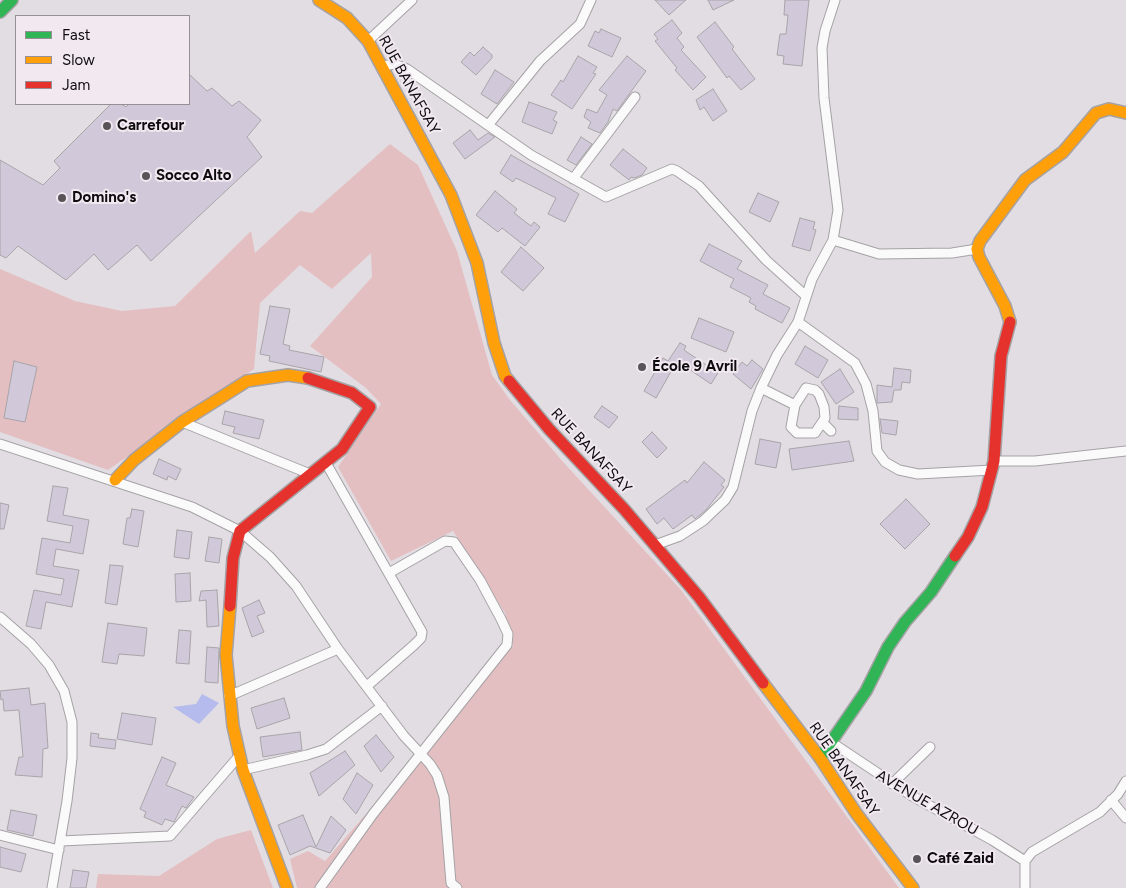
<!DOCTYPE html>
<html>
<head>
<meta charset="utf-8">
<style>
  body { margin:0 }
  #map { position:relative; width:1126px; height:888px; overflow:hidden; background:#e2dde2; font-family:Figtree,sans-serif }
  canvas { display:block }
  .legend { position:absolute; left:15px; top:15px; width:175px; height:90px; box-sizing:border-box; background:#f1e8f0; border:1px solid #969096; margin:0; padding:6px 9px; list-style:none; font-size:15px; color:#0e0b0e }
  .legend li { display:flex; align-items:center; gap:10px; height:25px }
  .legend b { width:25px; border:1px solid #969096 }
</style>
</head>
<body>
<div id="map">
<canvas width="1126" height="888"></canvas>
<ul class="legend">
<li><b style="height:6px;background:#30b455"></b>Fast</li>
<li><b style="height:6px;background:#ff9f0a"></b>Slow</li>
<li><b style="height:6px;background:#e5322d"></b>Jam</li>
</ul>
</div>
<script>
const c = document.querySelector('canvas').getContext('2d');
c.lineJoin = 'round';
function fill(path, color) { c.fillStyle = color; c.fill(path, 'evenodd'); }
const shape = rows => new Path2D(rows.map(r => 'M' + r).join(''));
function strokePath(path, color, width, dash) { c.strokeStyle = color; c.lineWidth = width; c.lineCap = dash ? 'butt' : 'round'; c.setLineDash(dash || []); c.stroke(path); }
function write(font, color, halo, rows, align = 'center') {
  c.font = font + ' Figtree,sans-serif'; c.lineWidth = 4; c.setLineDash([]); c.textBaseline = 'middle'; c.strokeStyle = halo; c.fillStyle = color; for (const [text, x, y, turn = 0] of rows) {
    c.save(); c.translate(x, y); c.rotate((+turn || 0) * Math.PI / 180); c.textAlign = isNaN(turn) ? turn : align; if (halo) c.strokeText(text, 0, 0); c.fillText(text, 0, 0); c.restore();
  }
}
fill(shape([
  [390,144,418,165,457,251,492,375,510,400,564,463,681,590,899,888,297,888,290,859,308,851,325,861,513,646,505,613,453,531,391,561,338,467,381,404,366,388,310,346,372,277,371,253,332,289,300,265,260,303,254,369,108,470,0,432,0,269,75,301,122,311,175,306,251,231,255,253,300,211,312,213],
  [251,830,273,888,96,888,98,874,159,876,217,839]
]), '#e4bfc2');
fill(shape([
  [202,694,219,703,199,724,173,707,196,704]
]), '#b6bbed');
const building = shape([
  [655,0,686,0,669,15,655,0],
  [708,0,734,0,713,10,708,0],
  [785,0,809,0,802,66,783,64,784,56,777,55,780,34,786,34,788,15,784,15,785,0],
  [672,20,682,33,677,38,684,47,681,50,706,77,693,90,675,70,677,68,655,41,658,39,654,34,672,20],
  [715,22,734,47,732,49,755,79,741,90,729,76,727,78,697,37,715,22],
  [601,29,621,38,612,57,588,46,595,31,599,33,601,29],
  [483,47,492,55,492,58,476,75,461,62,470,52,474,56,483,47],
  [578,56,597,67,593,73,596,74,572,109,551,95,561,80,563,82,578,56],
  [627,56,646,71,617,111,613,109,608,122,600,133,588,128,591,122,584,117,587,109,597,113,607,95,599,90,627,56],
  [495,70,514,82,497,104,481,94,495,70],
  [189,74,207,91,212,88,232,106,239,101,261,120,247,137,262,157,151,261,137,245,108,270,94,254,66,280,18,246,6,258,0,255,0,160,43,185,60,168,54,161,111,104,121,104,126,107,129,104,189,104,189,74],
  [713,89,727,111,713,121,704,107,700,110,696,100,713,89],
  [529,102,557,112,553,120,557,122,552,134,522,122,529,102],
  [470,130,478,140,488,133,495,137,465,159,453,143,470,130],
  [581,137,592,144,576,165,567,160,581,137],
  [623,149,647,168,642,175,634,178,631,177,629,180,610,165,623,149],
  [511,155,579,194,565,222,548,214,556,198,516,178,513,182,500,173,511,155],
  [495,191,517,209,514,213,531,226,534,222,540,227,525,246,502,228,498,232,476,215,495,191],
  [758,193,779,202,770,222,749,212,758,193],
  [800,218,815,222,813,229,816,230,810,251,792,246,800,218],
  [709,244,742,261,737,269,768,285,763,294,790,308,782,323,755,309,756,306,749,302,751,298,730,287,734,279,700,261,709,244],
  [521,247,544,268,523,291,501,272,521,247],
  [270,306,290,309,283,344,290,346,289,350,324,357,321,372,269,361,270,356,260,354,270,306],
  [699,318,734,332,726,352,691,338,699,318],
  [680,343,686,346,684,350,718,373,711,384,677,361,656,398,644,391,663,358,668,361,680,343],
  [805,346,828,360,818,378,795,364,805,346],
  [752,360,763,369,751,389,733,374,742,362,747,366,752,360],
  [14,361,37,367,25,422,4,418,14,361],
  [894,368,911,370,910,383,902,382,901,390,894,390,892,402,877,403,877,385,892,387,894,368],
  [840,369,854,392,836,404,821,382,840,369],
  [602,406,618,417,609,428,594,417,602,406],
  [839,406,858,408,858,420,838,419,839,406],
  [225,411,264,420,259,439,233,433,235,427,222,424,225,411],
  [880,419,898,421,896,435,882,433,880,419],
  [652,432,667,448,657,458,642,442,652,432],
  [760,439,781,443,776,468,755,464,760,439],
  [849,441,854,461,792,470,789,449,849,441],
  [159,459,181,469,176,480,168,476,167,480,153,474,159,459],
  [704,462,725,480,721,485,724,487,706,510,695,519,692,515,673,529,664,518,657,524,646,509,685,480,687,483,704,462],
  [53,486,68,488,63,515,89,520,83,554,56,549,53,566,79,570,72,607,46,602,41,629,26,626,34,590,61,595,64,579,36,574,42,538,70,543,73,526,47,521,53,486],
  [906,499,930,524,905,549,880,524,906,499],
  [0,503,9,505,4,529,0,529,0,503],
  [132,509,144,511,138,547,123,544,127,518,130,518,132,509],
  [177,530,192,532,189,559,174,557,177,530],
  [209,537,222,539,219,563,205,561,209,537],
  [110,565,123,566,117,605,105,603,110,565],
  [190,573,191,601,176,602,175,574,190,573],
  [217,590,219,626,207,627,206,600,199,601,201,591,217,590],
  [259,600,265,613,257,616,264,632,252,637,242,608,259,600],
  [108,623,147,628,144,656,119,654,117,664,102,662,108,623],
  [179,630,191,631,189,664,176,663,179,630],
  [207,647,219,648,218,683,205,682,207,647],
  [29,688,31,705,45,703,48,748,43,749,42,777,15,775,19,757,23,757,19,710,4,711,3,699,1,700,0,691,29,688],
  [284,698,290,718,257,729,251,708,284,698],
  [122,713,156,718,152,745,117,739,122,713],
  [300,732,302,750,263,757,260,737,300,732],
  [91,733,99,734,98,738,116,740,115,749,90,746,91,733],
  [376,735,394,757,381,772,364,746,376,735],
  [345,751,355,765,319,796,310,773,345,751],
  [162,757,176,763,166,785,194,797,186,808,182,806,174,822,165,819,162,825,144,817,146,812,140,809,162,757],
  [357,773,373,785,356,814,343,799,357,773],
  [11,810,37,815,33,836,7,830,11,810],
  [303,815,316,847,331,816,346,830,330,853,310,846,290,855,278,825,303,815],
  [0,847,26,854,21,872,0,867,0,847],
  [73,870,89,872,86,888,70,888,73,870]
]);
fill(building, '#d1c9d9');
strokePath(building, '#a8a4a9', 1);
const street = shape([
  [368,41,412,0],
  [383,66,394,64,407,69,531,155,606,197,672,169,677,171,699,186,766,260,806,296],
  [489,124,540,61,580,24,591,0],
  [573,179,635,97],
  [833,240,879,254,952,253,977,249],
  [798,322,855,363,866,384,873,411,877,451,885,462,899,470,918,474,992,470],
  [761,388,795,405],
  [806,388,815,390,819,394,824,407,825,418,815,433,797,433,791,427,795,405,806,388],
  [182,422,310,474],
  [823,423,831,431],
  [0,444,192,507,240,531,270,557,296,586,338,649,404,736,430,764,437,775,444,797,451,883,457,888],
  [994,461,1035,461,1126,451],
  [326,463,422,632,421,638,414,645,367,686],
  [655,545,680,536,703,521,725,500,733,487,752,411,761,388,777,355,798,322,812,279,833,240,838,210,824,98,822,48,825,31,835,0],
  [0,617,31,644,49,665,64,691,72,722,72,758,67,801,52,888],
  [229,696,338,649],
  [831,742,912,796,992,840,1025,861],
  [243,770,307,755,326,749,382,706],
  [892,784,930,747],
  [1111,800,1126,818],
  [0,835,59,850],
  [61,841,170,836,239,756],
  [320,888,373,814,507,645,508,634,501,619,480,580,454,542,445,541,389,573],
  [1025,888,1025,861,1032,852,1100,812,1118,794,1126,781]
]);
const fast = shape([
  [0,12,12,0],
  [820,758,866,691,888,647,905,622,931,592,955,556]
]);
const slow = shape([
  [319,0,347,18,368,41,451,195,477,263,494,343,505,376,509,381],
  [1010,322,1005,306,979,257,977,249,980,241,1025,180,1063,152,1096,113,1109,109,1126,113],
  [115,480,134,460,182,422,247,381,288,375,308,378],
  [230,606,226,655,233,726,243,770,287,888],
  [763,683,820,758,856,813,913,888]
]);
const jam = shape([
  [509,381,549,429,624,509,699,597,763,683],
  [955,556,968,537,982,507,994,461,1001,356,1010,322],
  [230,606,233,558,240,531,342,449,370,407,352,393,308,378]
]);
strokePath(street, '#a5a2a5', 11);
strokePath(fast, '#a5a2a5', 14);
strokePath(slow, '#a5a2a5', 14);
strokePath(jam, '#a5a2a5', 14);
strokePath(street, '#fbfafb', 9);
strokePath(fast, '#30b455', 11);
strokePath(slow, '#ff9f0a', 11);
strokePath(jam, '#e5322d', 11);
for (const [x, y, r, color] of [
  [107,126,5,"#585458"],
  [146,176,5,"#585458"],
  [62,198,5,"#585458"],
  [642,367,5,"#585458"],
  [917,859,5,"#585458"]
]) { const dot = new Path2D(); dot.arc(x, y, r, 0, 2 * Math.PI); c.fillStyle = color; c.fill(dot); strokePath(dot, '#f1e8f0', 2); }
write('15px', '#0e0b0e', '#f1e8f0', [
  ["RUE BANAFSAY",409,85,61],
  ["RUE BANAFSAY",591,451,47],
  ["RUE BANAFSAY",844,769,55],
  ["AVENUE AZROU",927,803,30]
]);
write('bold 15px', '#0e0b0e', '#f1e8f0', [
  ["Carrefour",117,126],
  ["Socco Alto",156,176],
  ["Domino's",72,198],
  ["École 9 Avril",652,367],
  ["Café Zaid",927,859]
], 'left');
</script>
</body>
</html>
